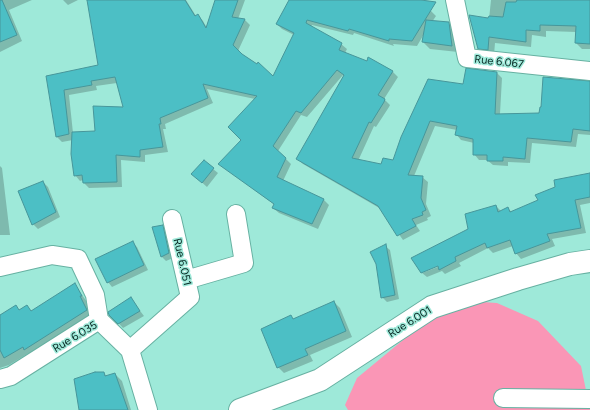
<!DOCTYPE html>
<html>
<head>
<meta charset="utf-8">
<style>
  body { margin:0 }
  canvas { display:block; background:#9ee9d9 }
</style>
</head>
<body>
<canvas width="590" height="410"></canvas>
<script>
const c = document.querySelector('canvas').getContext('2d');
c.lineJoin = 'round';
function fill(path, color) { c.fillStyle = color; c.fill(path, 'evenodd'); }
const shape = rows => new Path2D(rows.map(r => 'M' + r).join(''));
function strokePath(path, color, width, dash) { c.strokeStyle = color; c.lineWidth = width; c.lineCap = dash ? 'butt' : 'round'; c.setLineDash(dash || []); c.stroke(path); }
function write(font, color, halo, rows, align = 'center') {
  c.font = font + ' Figtree,sans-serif'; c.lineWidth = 3; c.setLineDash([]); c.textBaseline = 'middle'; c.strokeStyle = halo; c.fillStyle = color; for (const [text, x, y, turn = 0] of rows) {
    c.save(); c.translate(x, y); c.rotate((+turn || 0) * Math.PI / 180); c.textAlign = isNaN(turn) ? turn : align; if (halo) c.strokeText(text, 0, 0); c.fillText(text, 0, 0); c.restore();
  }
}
fill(shape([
  [482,302,497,303,538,321,581,366,590,410,348,410,345,405,357,378,426,321]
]), '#fa96b6');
fill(shape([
  [0,0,32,0,9,10,22,41,0,52],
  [63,0,78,0,68,5],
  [118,0,186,0,196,16,198,15,203,21,207,28,216,0,245,0,238,19,245,20,250,25,238,51,274,78,294,35,282,29,277,24,290,0,378,0,377,3,431,11,436,16,432,22,448,23,456,30,458,52,430,49,423,42,424,34,417,46,393,44,394,46,354,33,353,35,312,25,311,27,341,44,347,49,345,53,367,62,368,59,393,72,398,77,384,99,390,105,389,107,376,127,374,126,358,161,382,165,394,161,402,138,463,85,497,73,502,78,500,114,540,114,590,82,590,135,578,134,576,147,532,143,530,163,508,162,508,166,493,165,487,160,479,160,474,154,474,143,461,140,456,134,457,130,435,126,414,176,422,177,428,182,426,204,431,216,427,218,428,220,416,225,420,231,403,240,381,209,303,164,298,159,344,76,343,75,307,117,301,115,278,151,291,164,283,181,324,200,329,205,318,229,279,213,273,208,275,205,219,164,243,140,255,99,207,89,213,103,165,124,166,129,163,129,168,152,145,155,145,162,121,160,122,187,89,188,84,183,83,180,80,181,75,175,73,140,62,142,57,137,47,76,99,66],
  [117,83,124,108,96,132,73,133,69,95,97,90,96,86],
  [491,0,590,0,590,49,582,49,576,43,576,32,546,31,546,37,532,35,531,47,495,43,494,55,486,54,479,48,489,19],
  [0,166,2,168,10,235,0,235],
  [213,169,218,173,207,187,197,178],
  [590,174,590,203,580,205,586,233,552,239,555,246,521,259,516,253,513,246,493,253,488,248,459,263,461,266,445,274,442,271,427,277,422,273,443,265,470,230,496,206,501,211,508,209,512,212,539,201],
  [43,182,48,187,60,217,38,229,33,224],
  [162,226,167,231,173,258,166,261,162,257,153,228],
  [132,242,137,247,148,270,112,287,108,282],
  [385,246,390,250,399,299,387,302,382,297],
  [75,285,87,302,86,302,92,316,31,355,29,353,9,365,0,368,0,316,16,307,20,311,27,307,32,312],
  [131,299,144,316,123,328,110,314],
  [334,302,340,308,352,337,310,355,313,361,284,373,278,367,291,317,294,320],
  [103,373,107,376,115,374,122,381,131,410,80,410]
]), '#0003');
const building = shape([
  [0,0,2,0,17,35,0,42,0,0],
  [87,0,185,0,195,16,198,14,206,28,215,0,238,0,232,17,245,19,233,45,242,54,257,64,258,62,273,76,294,33,276,24,289,0,421,0,436,2,412,41,389,39,389,41,349,29,348,31,307,20,306,23,342,43,339,50,367,61,368,57,393,71,378,95,385,99,384,102,371,123,369,122,352,158,381,164,383,158,393,160,401,137,428,79,463,84,466,68,497,72,495,114,539,113,540,107,541,107,543,77,590,81,590,131,573,129,571,142,527,138,525,159,503,157,503,161,487,161,487,155,473,155,473,139,455,135,457,126,430,121,408,175,423,176,421,198,426,210,422,212,423,215,412,219,416,226,397,236,378,206,296,159,344,75,337,70,301,113,296,111,273,146,286,158,277,177,324,199,312,224,272,208,274,204,218,164,241,140,228,127,257,96,203,84,208,98,160,118,161,124,159,124,163,147,140,150,140,157,116,155,117,182,83,183,82,175,74,176,71,154,72,132,95,131,93,106,123,107,115,77,91,81,92,85,64,90,69,134,56,137,46,76,98,65,87,0],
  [517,0,590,0,590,44,575,43,576,26,540,25,540,31,526,30,526,42,489,37,488,50,478,49,469,15,488,18,489,16,503,17,506,2,516,2,517,0],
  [426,20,449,22,452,46,422,42,426,20],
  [204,160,214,168,202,183,191,174,204,160],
  [590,173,590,197,575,200,581,228,547,234,550,241,515,254,510,240,487,248,485,243,455,257,456,261,439,270,438,266,421,273,411,258,468,229,465,214,496,205,498,212,508,207,510,212,538,200,535,195,555,187,554,180,590,173],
  [43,181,56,212,32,225,18,191,43,181],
  [163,225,169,253,161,257,152,227,163,225],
  [133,241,144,265,107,283,95,259,133,241],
  [386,244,395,295,381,298,376,264,370,252,386,244],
  [75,283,82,296,80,296,87,310,24,350,23,347,4,358,0,350,0,315,16,305,19,310,27,305,31,311,75,283],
  [131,297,140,311,118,324,109,315,108,312,131,297],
  [334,301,346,331,305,349,308,355,277,368,261,329,291,315,293,319,334,301],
  [95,372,104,372,105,376,115,373,128,410,79,410,74,379,95,372]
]);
fill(building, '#4cbfc5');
strokePath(building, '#47969a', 1);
const street = shape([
  [455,0,467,58,590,71],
  [0,267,52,255,78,259,95,295,99,320],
  [186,280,244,263,236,214],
  [130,350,190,297,172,219],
  [0,379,11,376,99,320,130,350,148,410],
  [503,398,590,399]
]);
const secondary = shape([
  [240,410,320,380,432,307,518,279,570,264,590,261]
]);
strokePath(street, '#67b1a2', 20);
strokePath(secondary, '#67b1a2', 24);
strokePath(street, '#fff', 18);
strokePath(secondary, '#fff', 22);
write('11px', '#072722', '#9ee9d9', [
  ["Rue 6.067",499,62,6],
  ["Rue 6.051",182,262,77],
  ["Rue 6.001",410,322,-32],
  ["Rue 6.035",75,337,-31]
]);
</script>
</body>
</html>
